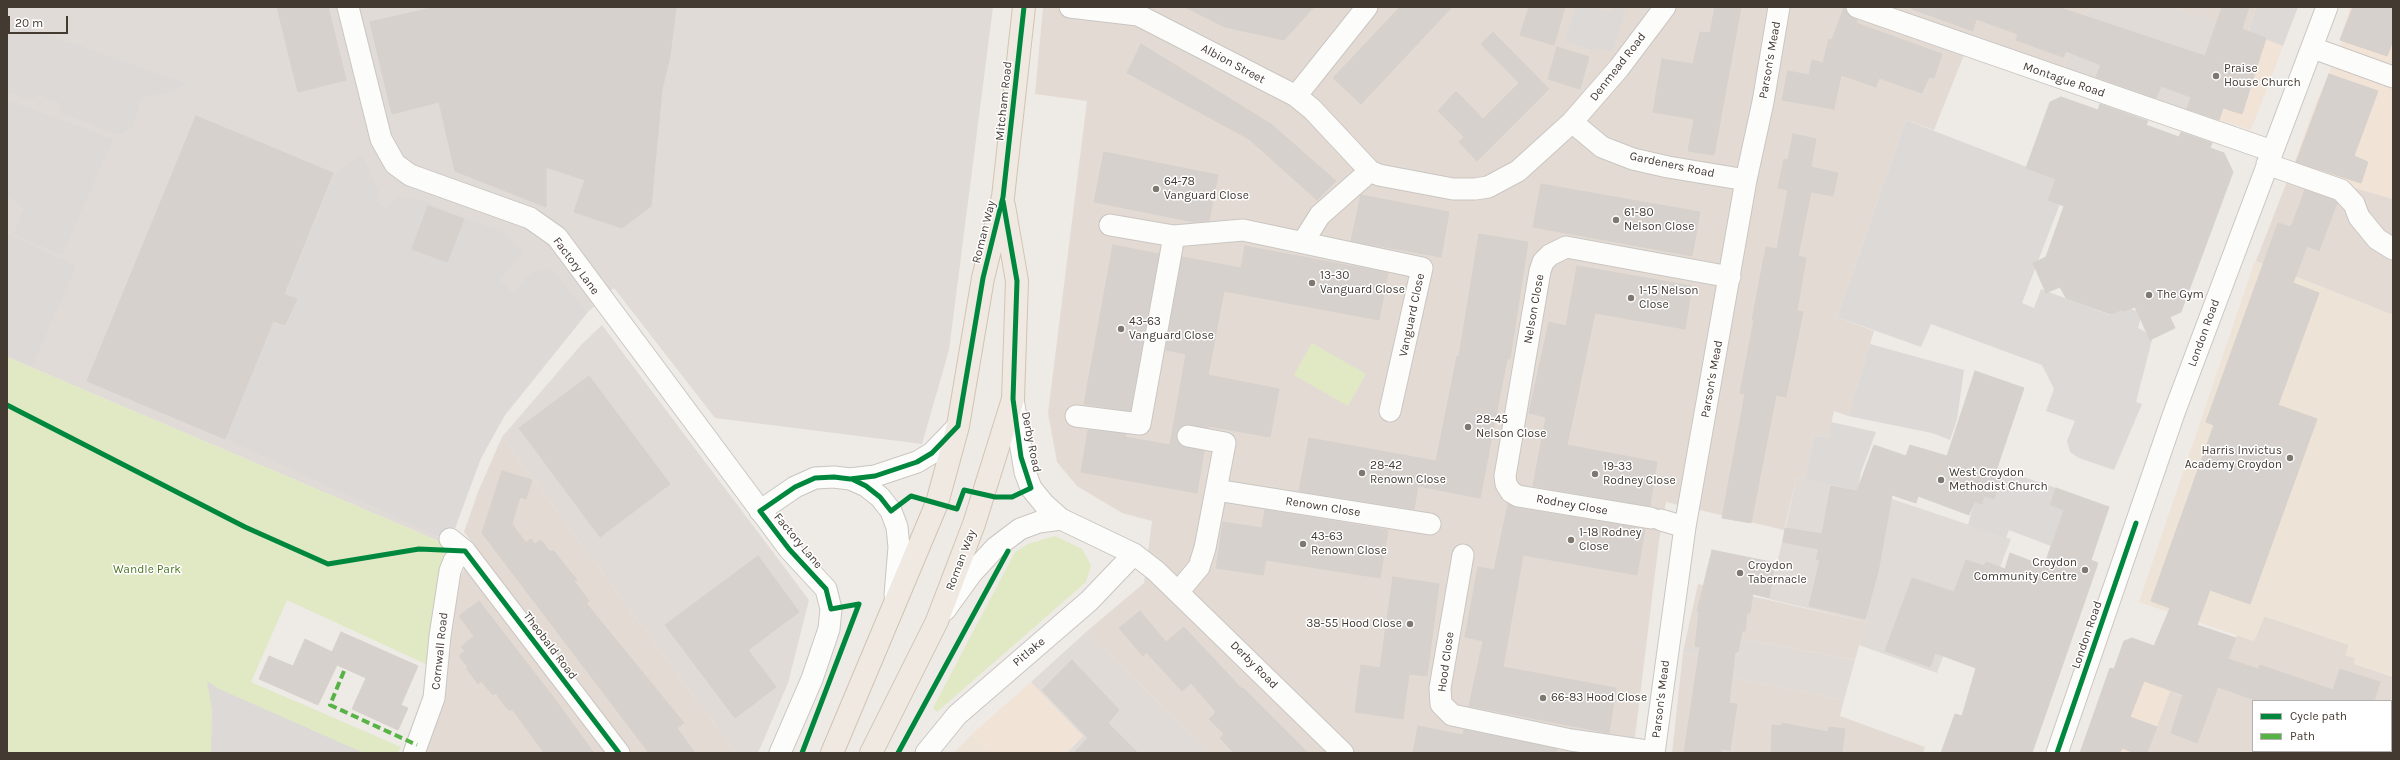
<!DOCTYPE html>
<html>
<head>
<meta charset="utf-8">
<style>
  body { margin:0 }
  #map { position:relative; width:2400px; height:760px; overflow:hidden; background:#eeeae6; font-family:Karla,sans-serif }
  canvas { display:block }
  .frame { position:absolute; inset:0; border:8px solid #433a32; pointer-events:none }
  .legend { position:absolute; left:2252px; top:700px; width:140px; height:52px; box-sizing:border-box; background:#fff; border:1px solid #b4b0ad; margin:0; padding:5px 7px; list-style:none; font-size:12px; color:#433a32 }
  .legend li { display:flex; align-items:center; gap:8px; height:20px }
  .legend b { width:20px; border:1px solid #b4b0ad }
  .scale { position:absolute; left:8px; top:16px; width:60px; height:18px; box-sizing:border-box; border:2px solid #433a32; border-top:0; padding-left:5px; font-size:12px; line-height:14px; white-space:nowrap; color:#433a32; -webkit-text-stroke:3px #fff; paint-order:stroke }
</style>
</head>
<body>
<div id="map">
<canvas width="2400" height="760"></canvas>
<div class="frame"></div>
<ul class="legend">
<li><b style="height:5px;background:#00873e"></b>Cycle path</li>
<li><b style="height:5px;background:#57b346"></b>Path</li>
</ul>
<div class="scale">20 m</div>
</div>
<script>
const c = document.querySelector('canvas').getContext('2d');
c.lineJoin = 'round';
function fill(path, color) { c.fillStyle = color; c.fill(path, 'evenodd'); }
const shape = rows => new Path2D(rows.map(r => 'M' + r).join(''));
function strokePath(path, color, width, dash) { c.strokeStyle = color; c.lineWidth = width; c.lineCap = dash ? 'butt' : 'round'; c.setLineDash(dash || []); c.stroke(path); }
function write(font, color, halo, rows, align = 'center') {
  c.font = font + ' Karla,sans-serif'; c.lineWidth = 3; c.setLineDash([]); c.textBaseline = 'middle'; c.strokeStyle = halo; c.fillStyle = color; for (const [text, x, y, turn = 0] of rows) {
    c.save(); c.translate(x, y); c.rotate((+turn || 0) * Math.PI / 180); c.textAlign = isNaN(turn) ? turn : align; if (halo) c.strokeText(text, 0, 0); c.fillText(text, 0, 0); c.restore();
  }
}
fill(shape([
  [1043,7,2093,7,2081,15,2064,68,1972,35,1934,130,1906,120,1837,317,1874,331,1848,416,1834,411,1828,438,1814,435,1805,479,1797,477,1784,530,1666,502,1659,541,1633,753,1211,753,1086,632,1144,583,1152,521,1122,513,1077,486,1057,462,1048,413,1087,101,1035,94],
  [2174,7,2256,7,2248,32],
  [2293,166,2335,182,2393,199,2393,315,2256,261],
  [502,437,736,753,422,753,456,585,476,547,464,532,478,492],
  [1698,584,1866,622,1855,660,1742,639,1738,656,1684,647],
  [2264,616,2349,645,2346,655,2356,658,2354,664,2393,677,2393,753,2147,753,2170,691,2211,706,2237,635,2254,641],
  [2253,701,2391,701,2391,751,2253,751],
  [1683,653,1737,662,1734,678,1844,700,1840,716,1925,747,1923,753,1672,753]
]), '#e3dbd3');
fill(shape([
  [2256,7,2298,7,2251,130,2187,110,2217,21,2248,32],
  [2350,7,2393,7,2393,199,2335,182,2293,166,2313,110,2342,42,2341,36],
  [2110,668,2170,691,2147,753,2081,753],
  [1031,682,1083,736,1067,753,993,753,971,735]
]), '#f2e3d7');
fill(shape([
  [7,7,993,7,949,350,922,444,715,418,614,288,587,313,505,415,481,458,448,545,7,357],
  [2093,7,2174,7,2217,21,2187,110,2064,68,2081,15],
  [602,325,809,600,788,683,758,753,736,753,502,437,581,345],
  [1797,477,1892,499,2011,539,2000,567,1954,592,1912,578,1899,614,1952,633,1937,673,1859,645,1866,622,1769,599],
  [1086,632,1211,753,1067,753,1083,736,1031,682],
  [1742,639,1855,660,1844,700,1733,678,1737,662,1683,653,1684,646,1738,656]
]), '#e1dbd7');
fill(shape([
  [2255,261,2393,315,2393,676,2354,664,2355,658,2345,655,2349,645,2265,616,2254,641,2139,602],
  [971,735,993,753,954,753]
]), '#ede3d7');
fill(shape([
  [1312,343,1366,374,1348,406,1294,375],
  [7,357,448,545,443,569,430,666,287,600,251,682,401,747,398,753,7,753],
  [1055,536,1082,549,1091,565,1086,582,937,712,933,708,1015,552,1028,544]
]), '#e0e9c4');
fill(shape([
  [1575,7,1594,7,1610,12,1611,7,1626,10,1612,52,1599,48,1598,52,1565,41],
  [2256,7,2298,7,2283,46,2248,32],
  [7,22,63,40,188,84,164,94,142,97,132,128,118,135,62,113,59,107,60,103,39,95,29,100,7,92],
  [7,100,113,139,62,255,14,234,24,208,7,196],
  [1906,120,2058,179,2061,201,2022,303,2034,308,2041,289,2110,315,2115,303,2142,313,2138,328,2153,336,2136,402,2142,404,2114,470,2079,458,2070,452,2067,441,2075,421,2046,411,2054,389,2042,365,1931,324,1921,347,1837,317],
  [362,154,379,194,376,201,385,208,398,197,419,200,502,232,523,252,500,280,513,293,533,271,551,268,587,313,505,415,497,429,481,458,450,542,226,439,273,323,286,327,298,299,286,293,334,175],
  [7,234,76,266,32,366,7,355],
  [1870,344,1964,370,1957,419,1950,440,1932,433,1848,416],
  [1831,422,1876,432,1861,472,1858,491,1805,479,1814,435,1828,438],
  [2003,470,2056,488,2050,505,2064,510,2051,546,2009,530,2006,538,1968,525,1974,502,1981,504,1984,496,1994,499],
  [207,681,217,688,364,753,211,753,212,709]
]), '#ddd9d6');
const building = shape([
  [277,7,328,7,346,80,298,92,277,7],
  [435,7,676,7,670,56,662,89,651,206,622,228,574,212,585,180,546,167,546,207,455,171,439,102,392,114,370,22,435,7],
  [1185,7,1314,7,1284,40,1225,27,1185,7],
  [1400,7,1452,7,1361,104,1333,78,1400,7],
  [1529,7,1565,7,1554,45,1520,35,1529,7],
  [1715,7,1741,7,1714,155,1688,151,1694,119,1653,112,1662,59,1693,64,1700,32,1710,33,1715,7],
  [1844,7,1848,15,1857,20,1856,23,1942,54,1934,78,1929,77,1922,93,1879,78,1876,87,1841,75,1834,109,1782,100,1788,71,1809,75,1812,60,1823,63,1829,39,1832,40,1844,7],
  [1912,7,2058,7,2205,56,2222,7,2249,7,2242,29,2266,38,2242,114,2223,108,2219,120,2187,109,2191,97,2161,86,2156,98,2096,77,2101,65,2066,51,2063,57,2016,40,2018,34,1976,19,1973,31,1912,9,1912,7],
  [2353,7,2393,7,2393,41,2387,56,2340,40,2353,7],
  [1493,32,1549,89,1477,161,1459,142,1464,137,1438,111,1456,91,1483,119,1519,83,1481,44,1493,32],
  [1141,44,1271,124,1336,181,1317,200,1249,139,1127,73,1141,44],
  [1557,47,1589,57,1580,89,1548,79,1557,47],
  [2329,74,2378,91,2354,156,2368,162,2361,183,2296,162,2329,74],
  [2061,97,2098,110,2100,104,2148,121,2146,125,2179,137,2181,132,2212,143,2210,148,2224,153,2233,172,2181,312,2170,317,2175,328,2150,340,2135,307,2124,311,2121,310,2110,314,2066,298,2060,287,2046,293,2033,263,2046,257,2064,206,2048,200,2056,179,2026,168,2050,102,2061,97],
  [196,116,333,173,284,294,297,299,285,325,273,321,225,439,87,381,196,116],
  [1793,134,1816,139,1811,167,1838,173,1833,196,1811,192,1798,256,1806,258,1797,311,1803,312,1786,397,1776,395,1751,523,1722,518,1745,394,1740,393,1754,320,1752,320,1766,247,1777,249,1788,190,1778,188,1784,159,1788,160,1793,134],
  [1104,152,1218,175,1209,221,1194,222,1094,202,1104,152],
  [1541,184,1700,212,1692,256,1533,227,1541,184],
  [2305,190,2334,200,2337,203,2319,251,2307,246,2293,283,2319,293,2278,405,2317,419,2250,604,2210,590,2197,625,2236,638,2228,659,2258,669,2260,665,2333,690,2340,669,2380,682,2374,701,2258,701,2218,687,2197,743,2171,733,2183,695,2144,681,2130,717,2157,727,2147,753,2135,753,2122,748,2120,753,2080,753,2110,668,2114,669,2124,641,2132,638,2154,646,2170,608,2151,601,2214,425,2206,422,2278,223,2291,227,2305,190],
  [1361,195,1449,212,1441,257,1351,241,1361,195],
  [428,206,464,219,447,262,412,249,428,206],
  [1479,234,1528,242,1510,359,1507,359,1480,498,1418,486,1414,509,1299,491,1309,438,1436,461,1457,356,1459,356,1479,234],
  [1113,245,1159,254,1130,411,1084,404,1113,245],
  [1245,246,1388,273,1379,320,1224,291,1208,375,1279,389,1270,437,1208,426,1208,428,1184,425,1179,428,1176,434,1180,445,1204,451,1197,493,1081,472,1088,430,1126,434,1125,437,1170,445,1186,354,1166,350,1182,257,1241,268,1245,246],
  [1577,266,1692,286,1685,329,1595,313,1567,445,1657,462,1650,506,1533,486,1546,417,1529,413,1549,322,1566,326,1577,266],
  [1975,371,2024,388,1997,468,2003,470,1994,499,1984,496,1982,504,1974,502,1969,515,1918,496,1916,503,1892,495,1878,572,1865,619,1809,606,1820,560,1816,559,1819,549,1783,542,1785,528,1822,534,1831,486,1857,491,1874,445,1906,456,1910,445,1947,456,1975,371],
  [589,376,670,484,600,537,519,428,589,376],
  [502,471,532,480,526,499,520,497,512,524,526,543,531,539,535,544,541,540,550,552,553,550,577,580,574,581,589,601,586,603,684,723,677,728,695,753,649,753,482,533,502,471],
  [2056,488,2109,507,2091,560,2098,563,2032,753,1941,753,1955,714,1962,716,1976,668,1935,653,1930,667,1885,651,1912,578,1954,592,1966,560,1984,566,1986,562,2005,569,2010,553,2044,566,2064,510,2050,505,2056,488],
  [1508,504,1516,508,1645,529,1637,575,1523,555,1503,667,1616,688,1609,733,1469,706,1483,641,1465,637,1478,567,1494,570,1508,504],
  [1265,510,1388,530,1380,578,1266,560,1263,575,1216,568,1223,522,1262,528,1265,510],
  [1712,550,1776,563,1769,598,1753,594,1750,613,1747,613,1745,631,1742,631,1738,652,1735,652,1729,703,1737,704,1730,750,1721,749,1721,753,1684,753,1700,647,1695,646,1699,612,1697,612,1712,550],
  [758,556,799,612,748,650,776,687,735,718,665,625,758,556],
  [1393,577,1439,584,1427,676,1409,674,1403,719,1355,712,1361,665,1380,668,1393,577],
  [479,601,554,698,594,753,544,753,512,709,510,711,504,705,496,693,493,695,481,681,478,684,466,668,468,667,459,656,465,651,461,647,474,636,459,616,479,601],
  [1140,611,1166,642,1184,627,1242,689,1243,688,1308,753,1234,753,1220,738,1224,734,1209,719,1216,712,1191,683,1182,691,1146,652,1143,656,1119,628,1140,611],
  [341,632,418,666,401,705,408,708,398,730,352,709,366,678,337,665,318,705,259,679,269,656,293,666,305,639,332,652,341,632],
  [1072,660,1119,710,1108,723,1138,753,1074,753,1088,738,1042,690,1072,660],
  [1782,723,1828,732,1829,727,1845,729,1842,753,1771,753,1772,725,1782,726,1782,723],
  [1418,726,1463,735,1464,730,1557,749,1556,753,1413,753,1418,726]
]);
fill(building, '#d6d1cd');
strokePath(building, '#d6d1cc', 1);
const minor = shape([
  [348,7,381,139,395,164,410,175,530,218,557,237,789,549,826,589,831,609,829,629,812,679,780,753],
  [1070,7,1138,15,1296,96,1312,109,1370,171,1379,175,1453,189,1475,189,1488,187,1518,171,1572,122,1619,68,1665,7],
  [1857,7,2272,151],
  [2313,48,2393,77],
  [1296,96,1367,7],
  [1572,122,1602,147,1633,159,1668,167,1746,180],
  [2267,164,2341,190,2354,204,2359,217,2377,239,2393,249],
  [1110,225,1174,236,1243,230,1422,268,1390,411],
  [1303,242,1320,215,1370,171],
  [1013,399,1025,472,1031,488,1044,504,1061,519,1134,554,1156,571,1343,753],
  [1076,416,1140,424,1174,236],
  [850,479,866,486,880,497,891,511,897,527,899,547,895,595],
  [1216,490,1430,524],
  [760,511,795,487,815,478,834,477,850,479,875,476,917,462,932,453,958,426],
  [1651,518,1518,496,1511,492,1506,484,1505,476,1540,271,1543,262,1550,255,1566,247,1730,277],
  [1661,520,1685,527],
  [450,539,465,551,619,753],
  [1463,555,1440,688,1441,704,1452,715,1571,740,1654,752],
  [1179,591,1199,567,1205,548,1225,443,1188,436],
  [945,610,971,574,995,548,1020,529,1039,522,1061,519],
  [2391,750,2393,745],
  [414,753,434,698,440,636,450,571,454,561,465,551],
  [926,753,957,715,1089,601,1134,554],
  [1654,753,1685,527,1746,180,1763,102,1779,7],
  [2057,753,2174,413,2327,7]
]);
const major = shape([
  [832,753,937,503,958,426,983,278,1003,197,1024,7],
  [871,753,937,621,974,524,1013,399,1017,281,1004,206]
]);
strokePath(minor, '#cac6c2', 23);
strokePath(major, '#d1c4b2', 24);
strokePath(minor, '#fcfcfb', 21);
strokePath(major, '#f0e9e2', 22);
strokePath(shape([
  [344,671,330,705,417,745]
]), '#57b346', 4, [8, 4]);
strokePath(shape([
  [7,405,245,527,328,564,419,549,465,551,619,753],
  [852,479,866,486,880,497,891,511,911,496,957,509,964,490,995,497,1012,497,1031,488,1021,457,1013,399,1017,281,1003,201],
  [802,753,859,604,831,609,826,589,789,549,760,511,795,487,815,478,834,477,850,479,875,476,917,462,932,453,958,426,983,278,1003,197,1024,7],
  [898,753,1008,551],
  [2057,753,2136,523]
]), '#00873e', 5);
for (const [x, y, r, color] of [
  [2216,76,4,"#7f7871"],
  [1156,189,4,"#7f7871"],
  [1616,220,4,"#7f7871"],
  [1312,283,4,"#7f7871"],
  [2149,295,4,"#7f7871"],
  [1631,298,4,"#7f7871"],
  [1121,329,4,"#7f7871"],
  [1468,427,4,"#7f7871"],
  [2290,458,4,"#7f7871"],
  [1362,473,4,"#7f7871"],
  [1595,474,4,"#7f7871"],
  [1941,480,4,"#7f7871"],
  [1571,540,4,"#7f7871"],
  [1303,544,4,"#7f7871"],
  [2085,570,4,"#7f7871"],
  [1740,573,4,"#7f7871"],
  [1410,624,4,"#7f7871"],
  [1543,698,4,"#7f7871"]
]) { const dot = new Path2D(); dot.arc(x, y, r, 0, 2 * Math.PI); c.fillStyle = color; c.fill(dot); strokePath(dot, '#fff', 1.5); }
write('12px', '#433a32', '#fff', [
  ["Parson's Mead",1770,60,-80],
  ["Albion Street",1233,64,28],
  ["Denmead Road",1618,67,-52],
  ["Montague Road",2064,80,19],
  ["Mitcham Road",1004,101,-84],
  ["Gardeners Road",1672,165,12],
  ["Roman Way",984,232,-76],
  ["Factory Lane",576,266,53],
  ["Nelson Close",1534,309,-80],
  ["Vanguard Close",1412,315,-78],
  ["London Road",2204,333,-70],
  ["Parson's Mead",1712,379,-80],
  ["Derby Road",1031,442,79],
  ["Rodney Close",1572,505,10],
  ["Renown Close",1323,507,9],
  ["Factory Lane",798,541,50],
  ["Roman Way",961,560,-69],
  ["London Road",2087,635,-71],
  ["Theobald Road",550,646,53],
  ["Cornwall Road",440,651,-84],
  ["Pitlake",1029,652,-40],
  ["Hood Close",1446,662,-82],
  ["Derby Road",1254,665,45],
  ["Parson's Mead",1661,699,-83]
]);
write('12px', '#433a32', '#fff', [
  ["Praise",2224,69],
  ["House Church",2224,83],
  ["64-78",1164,182],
  ["Vanguard Close",1164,196],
  ["61-80",1624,213],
  ["Nelson Close",1624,227],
  ["13-30",1320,276],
  ["Vanguard Close",1320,290],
  ["1-15 Nelson",1639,291],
  ["Close",1639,305],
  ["The Gym",2157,295],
  ["43-63",1129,322],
  ["Vanguard Close",1129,336],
  ["28-45",1476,420],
  ["Nelson Close",1476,434],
  ["Harris Invictus",2282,451,"right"],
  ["Academy Croydon",2282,465,"right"],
  ["28-42",1370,466],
  ["Renown Close",1370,480],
  ["19-33",1603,467],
  ["Rodney Close",1603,481],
  ["West Croydon",1949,473],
  ["Methodist Church",1949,487],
  ["1-18 Rodney",1579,533],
  ["Close",1579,547],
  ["43-63",1311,537],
  ["Renown Close",1311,551],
  ["Croydon",2077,563,"right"],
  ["Community Centre",2077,577,"right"],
  ["Croydon",1748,566],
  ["Tabernacle",1748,580],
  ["38-55 Hood Close",1402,624,"right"],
  ["66-83 Hood Close",1551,698]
], 'left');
write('12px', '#4f7625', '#fff', [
  ["Wandle Park",147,570]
]);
</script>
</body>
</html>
